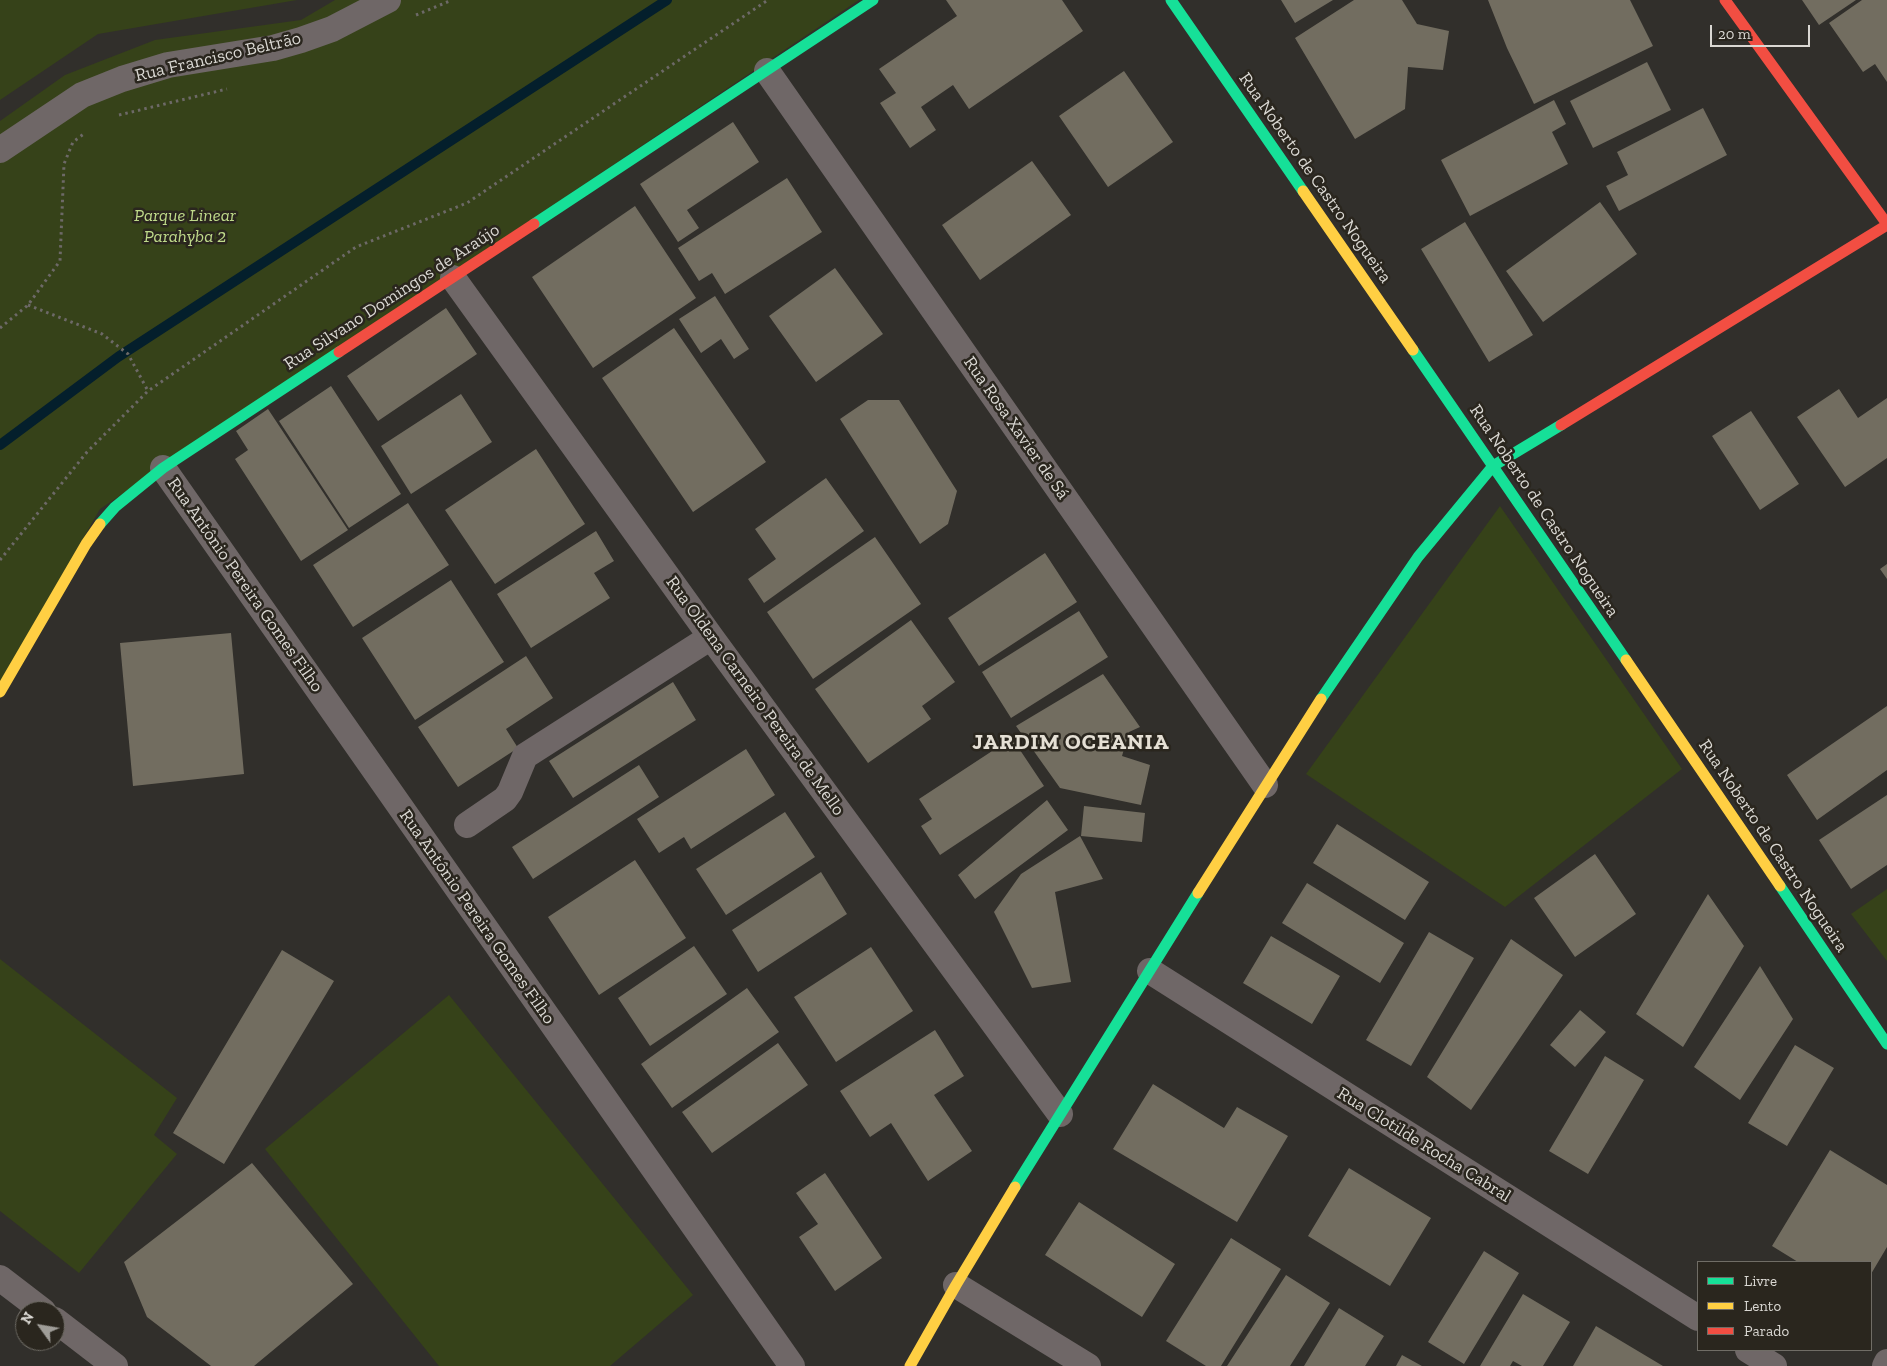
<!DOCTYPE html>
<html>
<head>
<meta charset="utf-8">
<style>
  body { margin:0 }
  #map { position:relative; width:1887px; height:1366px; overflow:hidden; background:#312f2b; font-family:"Zilla Slab",serif }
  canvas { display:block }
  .legend { position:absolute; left:1697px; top:1261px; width:175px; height:90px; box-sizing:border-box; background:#2a261e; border:1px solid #706d66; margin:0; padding:6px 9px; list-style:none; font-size:15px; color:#dad8d3 }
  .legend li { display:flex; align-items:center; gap:10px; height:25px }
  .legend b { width:25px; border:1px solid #706d66 }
  .north { position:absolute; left:15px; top:1301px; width:50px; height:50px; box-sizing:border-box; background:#2a261e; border:1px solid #706d66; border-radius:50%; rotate:302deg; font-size:14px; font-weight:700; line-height:20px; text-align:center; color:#dad8d3 }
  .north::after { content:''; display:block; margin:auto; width:18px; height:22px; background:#9f9d98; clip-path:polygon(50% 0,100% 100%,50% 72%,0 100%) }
  .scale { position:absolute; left:1710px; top:25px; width:100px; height:22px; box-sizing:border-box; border:2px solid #dad8d3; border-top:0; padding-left:6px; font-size:15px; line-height:18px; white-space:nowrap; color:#dad8d3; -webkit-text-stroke:4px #2a261e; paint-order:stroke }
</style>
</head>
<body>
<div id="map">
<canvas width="1887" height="1366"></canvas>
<ul class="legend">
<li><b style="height:6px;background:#16e098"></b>Livre</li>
<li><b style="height:6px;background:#ffcf43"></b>Lento</li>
<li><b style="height:6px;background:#f24e42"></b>Parado</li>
</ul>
<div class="north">N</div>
<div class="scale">20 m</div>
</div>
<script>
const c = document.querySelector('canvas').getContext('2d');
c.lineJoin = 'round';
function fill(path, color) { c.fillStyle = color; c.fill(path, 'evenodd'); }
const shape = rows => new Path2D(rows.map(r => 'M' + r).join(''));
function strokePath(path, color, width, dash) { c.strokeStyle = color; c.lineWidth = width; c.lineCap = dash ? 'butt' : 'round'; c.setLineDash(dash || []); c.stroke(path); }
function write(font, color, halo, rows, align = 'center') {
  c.font = font + ' "Zilla Slab",serif'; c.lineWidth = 5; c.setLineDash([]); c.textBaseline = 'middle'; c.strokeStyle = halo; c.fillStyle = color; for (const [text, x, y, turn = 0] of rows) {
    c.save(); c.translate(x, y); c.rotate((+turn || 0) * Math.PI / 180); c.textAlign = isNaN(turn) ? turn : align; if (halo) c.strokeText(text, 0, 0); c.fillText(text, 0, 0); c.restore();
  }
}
fill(shape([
  [0,0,297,0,98,34,0,100],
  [335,0,859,0,100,509,0,682,0,121,65,75,155,40,301,20],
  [1500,506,1682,769,1505,907,1306,774],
  [1887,889,1887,961,1851,914],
  [0,959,177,1098,154,1135,177,1154,79,1273,0,1211],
  [449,995,693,1295,610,1366,439,1366,265,1149]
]), '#364219');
strokePath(shape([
  [0,445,118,357,667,0]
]), '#041f2c', 10);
fill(shape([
  [946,0,1062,0,1083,31,969,109,953,85,921,107,936,130,910,148,880,103,896,93,879,69,957,16],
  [1281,0,1333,0,1295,23],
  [1354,0,1402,0,1417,24,1449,31,1443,70,1408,67,1405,109,1355,139,1295,38],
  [1488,0,1630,0,1653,46,1534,104,1507,48],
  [1802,0,1856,0,1819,25],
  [1862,0,1887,0,1887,82,1875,64,1863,72,1829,23],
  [1647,62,1671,110,1593,148,1570,101],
  [1124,71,1173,142,1108,187,1059,116],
  [1554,100,1566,124,1552,132,1568,164,1470,216,1441,160],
  [1703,108,1727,155,1619,211,1606,186,1628,175,1617,152],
  [733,122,759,162,687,210,699,228,678,242,640,184],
  [1032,161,1071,215,980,280,942,225],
  [787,178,822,232,725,294,712,273,699,281,678,248],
  [1600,202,1637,254,1543,322,1506,271],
  [635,206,696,298,593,368,532,277],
  [1465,222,1533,335,1489,362,1421,249],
  [835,268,883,334,816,382,769,316],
  [715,296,749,349,734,359,721,339,701,353,679,319],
  [446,308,477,354,378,421,347,376],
  [674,328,766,462,693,512,602,378],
  [331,386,401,494,349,528,279,421],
  [1839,389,1858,418,1887,398,1887,458,1845,487,1797,417],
  [461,394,492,442,411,494,381,446],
  [868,400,899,400,957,491,948,524,920,544,840,419],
  [268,409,348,530,301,561,235,459,248,450,236,431],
  [1751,411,1799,484,1760,510,1712,436],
  [536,449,585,524,495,584,445,510],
  [826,478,864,531,764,603,748,579,776,559,755,529],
  [408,503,449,565,353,627,313,565],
  [596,531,614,561,594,573,610,598,531,648,497,594],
  [875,537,921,604,813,679,767,612],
  [1045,553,1077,602,979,666,948,618],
  [1887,564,1887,579,1880,569],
  [451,580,504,662,415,720,362,638],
  [1079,611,1108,657,1011,718,982,672],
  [911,620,955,682,922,706,931,719,868,763,815,689],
  [231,633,244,774,133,786,120,643],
  [526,656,553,698,506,729,518,748,458,787,418,727],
  [1103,674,1140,727,1129,732,1122,756,1150,765,1141,805,1060,788,1016,726],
  [673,682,696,720,573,798,549,761],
  [1887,706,1887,770,1817,820,1787,775],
  [1012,738,1044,786,940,855,921,826,932,819,919,799],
  [746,749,775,795,691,849,684,837,659,853,637,819],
  [639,765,659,797,533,879,512,847],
  [1887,795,1887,865,1851,889,1819,840],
  [1047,800,1068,830,975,899,958,875],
  [1084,806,1145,813,1142,842,1081,836],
  [785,812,815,857,726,915,696,869],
  [1337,824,1429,882,1405,920,1313,863],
  [1080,836,1103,879,1055,892,1071,982,1032,988,994,912,1021,874],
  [1595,854,1636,914,1575,957,1534,898],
  [635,860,686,938,599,995,548,917],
  [821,872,847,914,758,972,732,930],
  [1307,883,1404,943,1380,983,1282,923],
  [1708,894,1744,946,1683,1047,1636,1014],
  [1429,932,1474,958,1411,1066,1366,1040],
  [1271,936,1340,976,1312,1024,1243,983],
  [1511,939,1563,975,1471,1110,1427,1077],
  [694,946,727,994,650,1046,618,998],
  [871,947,913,1011,836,1062,794,997],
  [282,950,334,981,224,1164,173,1133],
  [1760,966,1793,1019,1740,1100,1694,1067],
  [747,988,779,1032,672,1108,641,1064],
  [1580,1010,1606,1032,1575,1067,1550,1045],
  [935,1030,964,1076,934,1095,972,1151,928,1181,891,1123,870,1137,840,1091],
  [778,1043,808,1085,712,1153,682,1112],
  [1795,1045,1834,1068,1787,1146,1748,1123],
  [1605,1056,1644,1080,1588,1174,1549,1151],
  [1153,1084,1224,1128,1237,1107,1288,1136,1237,1222,1113,1149],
  [1830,1150,1887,1185,1887,1247,1871,1274,1871,1262,1798,1262,1772,1246],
  [252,1163,353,1284,254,1366,211,1366,147,1317,124,1262],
  [1349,1168,1431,1218,1390,1286,1308,1236],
  [825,1173,882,1258,835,1291,799,1237,818,1224,796,1193],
  [1079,1202,1175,1264,1142,1317,1045,1255],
  [1231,1238,1281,1269,1221,1366,1206,1366,1166,1341],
  [1484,1251,1519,1273,1464,1364,1428,1342],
  [1286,1275,1330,1303,1290,1366,1227,1366],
  [1523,1294,1570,1322,1543,1366,1522,1366,1513,1361,1510,1366,1480,1366],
  [1339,1308,1384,1336,1365,1366,1304,1366],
  [1596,1326,1663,1366,1573,1366],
  [1402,1355,1422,1366,1396,1366]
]), '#726d60');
strokePath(shape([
  [416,15,452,0],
  [119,115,227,89],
  [28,305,102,334,128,354,148,391],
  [0,328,28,305,60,261,64,164,73,142,85,133],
  [0,560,87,452,148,391,356,247,467,203,768,0]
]), '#6d6967', 3, [2.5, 4]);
strokePath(shape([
  [767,71,1265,785],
  [0,150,82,95,122,79,168,65,273,48,301,40,332,29,388,0],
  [453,278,711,637,1060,1114],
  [163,468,792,1366],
  [467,825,505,799,510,792,525,756,711,637],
  [1150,971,1698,1318],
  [0,1278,43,1311],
  [956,1285,1088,1366],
  [55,1320,115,1366],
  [1748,1350,1774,1366],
  [1885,1366,1887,1362]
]), '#6f6767', 26);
strokePath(shape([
  [1171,0,1303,191],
  [534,224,873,0],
  [1413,350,1626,660],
  [100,524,115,507,163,468,339,352],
  [1321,699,1418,557,1493,466,1561,425],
  [1780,886,1887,1044],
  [1015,1187,1198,893]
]), '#16e098', 11);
strokePath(shape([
  [1303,191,1413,350],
  [1626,660,1780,886],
  [0,692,86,544,100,524],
  [1198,893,1321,699],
  [910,1366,956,1285,1015,1187]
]), '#ffcf43', 11);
strokePath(shape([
  [1725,0,1887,224],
  [339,352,534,224],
  [1561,425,1887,225]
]), '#f24e42', 11);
write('18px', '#dad8d3', '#2a261e', [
  ["Rua Francisco Beltrão",218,57,-13],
  ["Rua Noberto de Castro Nogueira",1315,178,55],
  ["Rua Silvano Domingos de Araújo",392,297,-33],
  ["Rua Rosa Xavier de Sá",1016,428,55],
  ["Rua Noberto de Castro Nogueira",1544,511,56],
  ["Rua Antônio Pereira Gomes Filho",245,585,55],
  ["Rua Oldena Carneiro Pereira de Mello",755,696,54],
  ["Rua Noberto de Castro Nogueira",1773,846,56],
  ["Rua Antônio Pereira Gomes Filho",477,917,55],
  ["Rua Clotilde Rocha Cabral",1424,1145,32]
]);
write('italic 18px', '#bfda8a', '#2a261e', [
  ["Parque Linear",185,216],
  ["Parahyba 2",185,237]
]);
c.letterSpacing = '1px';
write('bold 22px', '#e5e0d5', '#2a261e', [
  ["JARDIM OCEANIA",1071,743]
]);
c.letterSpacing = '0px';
</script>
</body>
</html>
